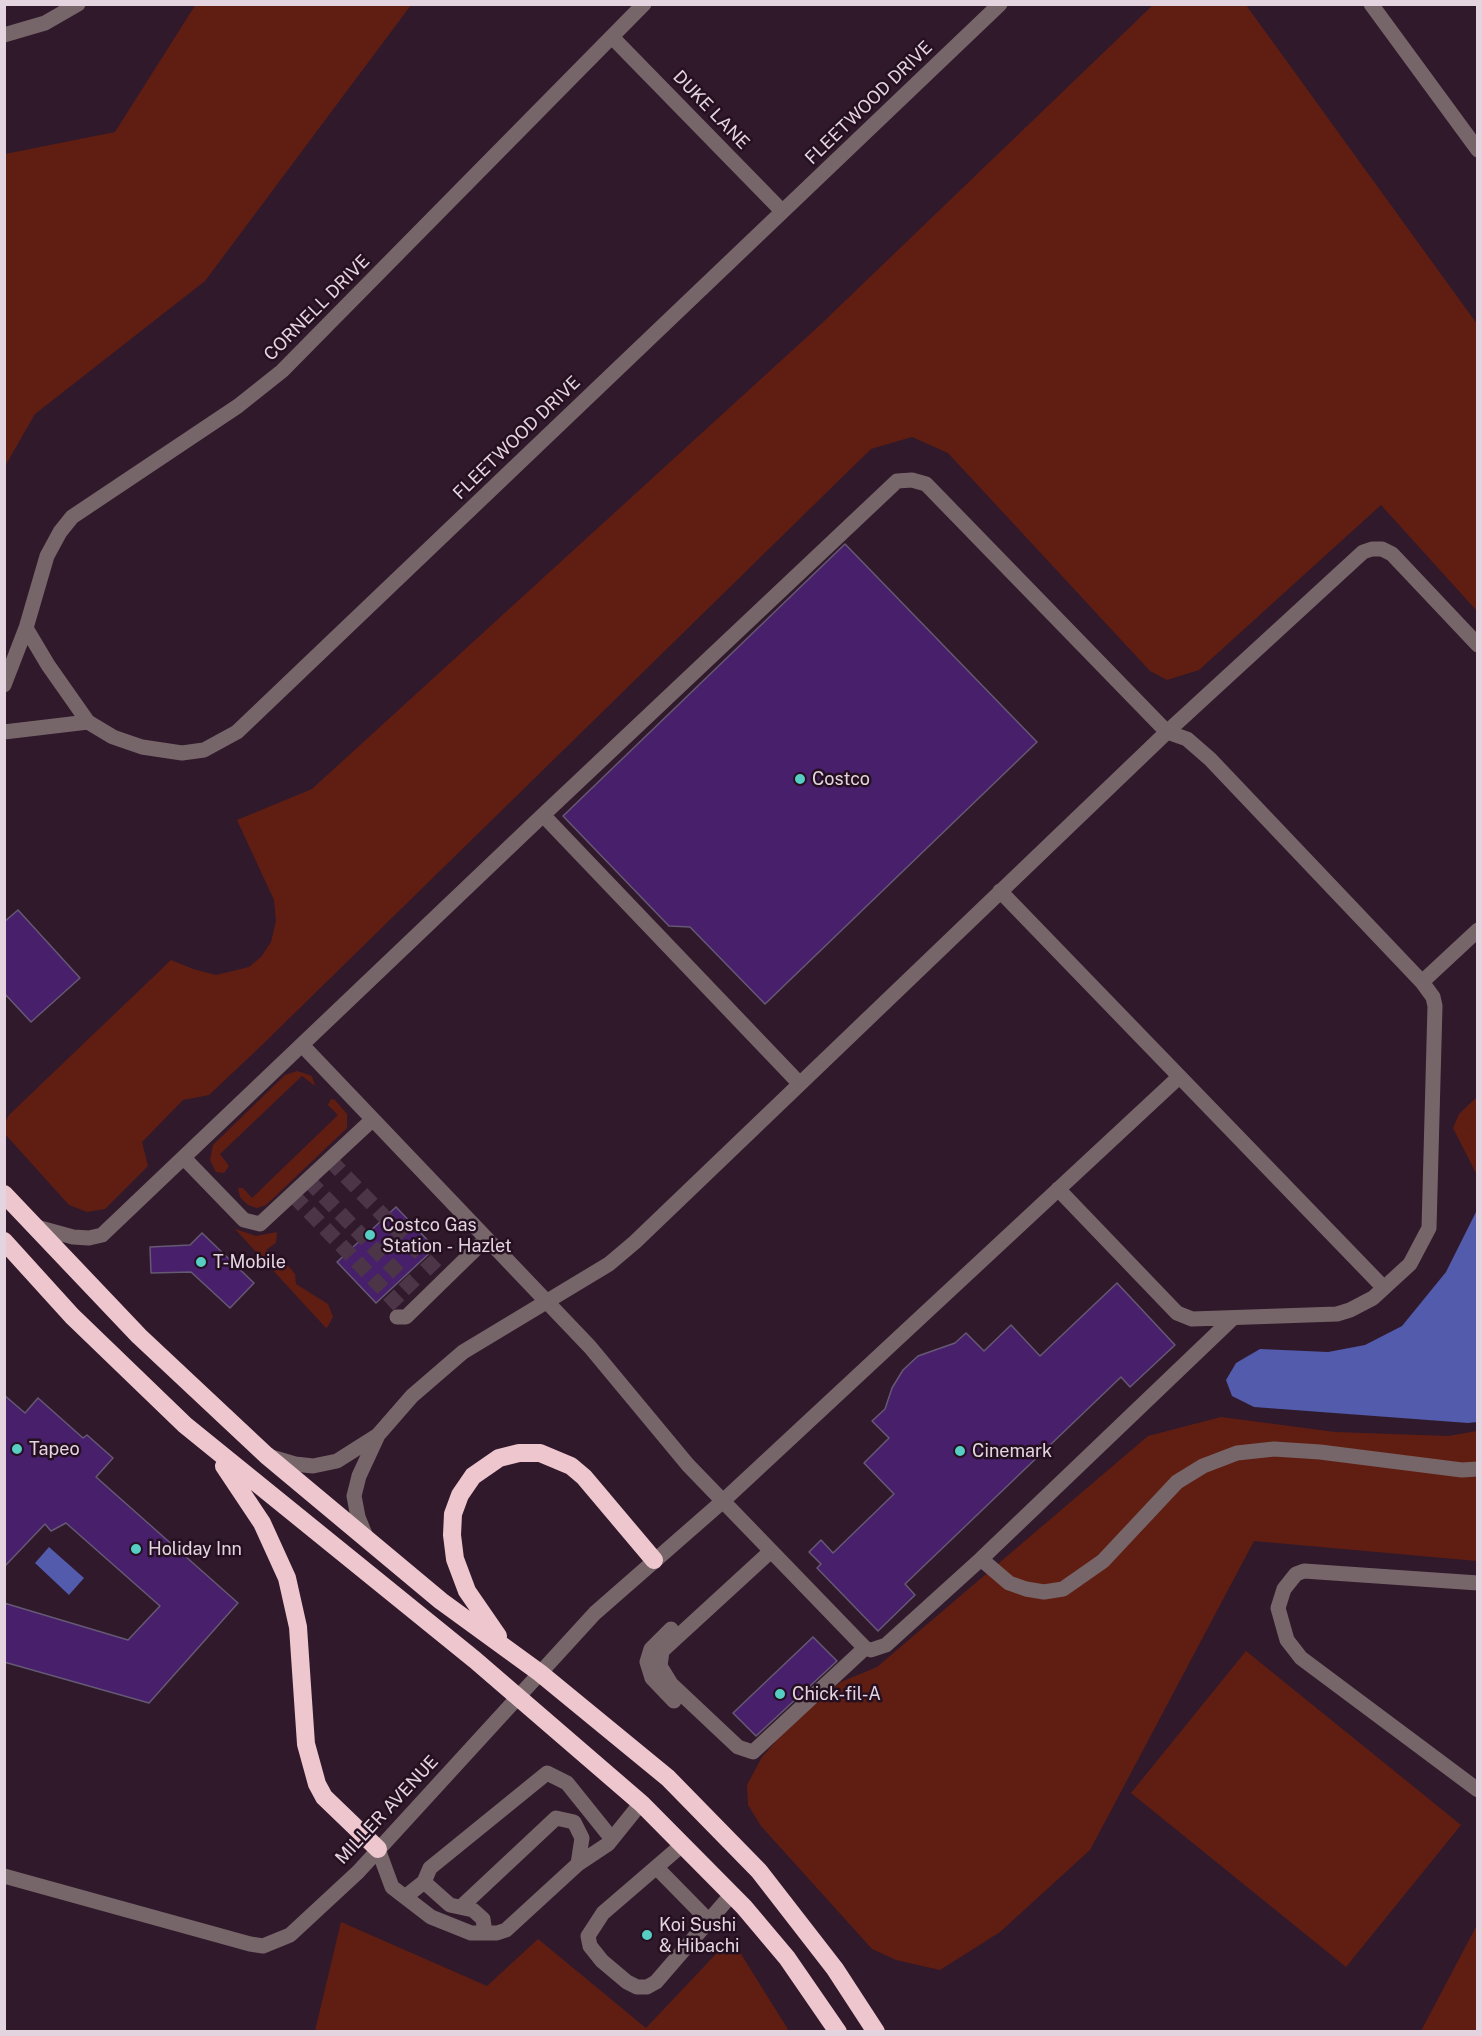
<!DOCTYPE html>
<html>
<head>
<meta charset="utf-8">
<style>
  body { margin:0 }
  #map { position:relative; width:1482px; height:2036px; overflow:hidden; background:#30192b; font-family:"Public Sans",sans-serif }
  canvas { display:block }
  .frame { position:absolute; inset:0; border:6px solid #e4d4e0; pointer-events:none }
</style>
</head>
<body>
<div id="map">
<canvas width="1482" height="2036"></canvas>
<div class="frame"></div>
</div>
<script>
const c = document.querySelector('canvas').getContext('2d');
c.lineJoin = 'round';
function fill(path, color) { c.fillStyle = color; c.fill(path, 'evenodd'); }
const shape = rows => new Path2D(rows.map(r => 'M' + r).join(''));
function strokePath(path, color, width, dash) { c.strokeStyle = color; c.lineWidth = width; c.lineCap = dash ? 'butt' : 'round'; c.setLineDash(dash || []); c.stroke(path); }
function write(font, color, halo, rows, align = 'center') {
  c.font = font + ' "Public Sans",sans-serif'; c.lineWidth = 5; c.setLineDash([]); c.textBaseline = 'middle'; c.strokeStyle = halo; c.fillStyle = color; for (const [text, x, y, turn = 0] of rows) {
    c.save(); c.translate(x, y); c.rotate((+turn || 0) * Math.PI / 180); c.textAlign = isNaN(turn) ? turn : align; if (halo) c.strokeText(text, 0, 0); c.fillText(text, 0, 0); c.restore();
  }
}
fill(shape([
  [196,4,411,5,205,281,35,414,5,466,5,154,115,132],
  [1153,5,1246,5,1477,324,1477,611,1381,505,1199,670,1167,680,1150,671,948,453,912,437,871,449,262,1045,209,1095,183,1100,142,1142,148,1166,105,1209,87,1212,69,1205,5,1134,5,1123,9,1115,171,960,193,969,216,975,249,967,261,957,271,942,276,921,274,900,237,820,312,789,819,326],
  [297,1071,312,1076,315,1086,302,1076,220,1154,229,1166,224,1173,216,1172,210,1160,213,1145,285,1075],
  [1477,1097,1477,1175,1453,1128,1459,1114],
  [331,1099,335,1100,347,1114,347,1128,266,1205,257,1208,248,1205,240,1197,238,1188,243,1188,252,1198,338,1115,328,1105],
  [235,1229,256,1236,277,1232,276,1243,266,1250,285,1262,295,1274,296,1284,328,1304,333,1317,328,1326,326,1328],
  [1221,1417,1335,1432,1448,1436,1477,1431,1477,1561,1254,1541,1090,1850,1000,1932,940,1970,896,1960,872,1949,761,1826,748,1805,747,1785,762,1757,790,1725,841,1682,877,1667,1148,1436],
  [1246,1651,1461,1825,1346,1967,1131,1793],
  [341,1922,487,1986,538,1939,646,2028,731,1938,789,2031,315,2031],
  [1477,1925,1477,2031,1421,2031]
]), '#601e12');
fill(shape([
  [1477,1210,1477,1422,1468,1423,1254,1407,1232,1396,1226,1380,1236,1363,1260,1349,1328,1352,1365,1345,1402,1326,1446,1272],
  [49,1547,84,1578,69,1595,35,1563]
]), '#525bac');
const building = shape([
  [845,544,1037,742,765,1004,690,927,669,926,563,816,845,544],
  [18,910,80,978,31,1022,4,993,4,922,18,910],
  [396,1207,435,1248,376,1303,337,1262,396,1207],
  [202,1233,254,1283,230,1308,191,1272,151,1273,150,1247,190,1245,202,1233],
  [1117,1283,1175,1345,1130,1387,1121,1377,905,1584,915,1595,878,1631,817,1568,821,1564,809,1552,821,1540,833,1553,894,1494,864,1463,889,1438,872,1421,885,1409,892,1388,903,1370,918,1356,955,1343,966,1333,984,1351,1011,1325,1040,1356,1117,1283],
  [4,1395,25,1413,38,1398,83,1438,87,1435,113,1458,96,1477,238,1603,149,1703,4,1662,4,1603,128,1640,160,1606,66,1523,51,1531,45,1524,4,1567,4,1395],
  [813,1637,837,1661,756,1736,733,1713,813,1637]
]);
fill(building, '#481f6b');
strokePath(building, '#655974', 1.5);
strokePath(shape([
  [330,1160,445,1280],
  [308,1180,424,1300],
  [293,1195,408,1315]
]), '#4b3546', 15, [15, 8]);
strokePath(shape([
  [1371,4,1478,150],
  [4,35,45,23,78,4],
  [612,37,782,211],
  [4,685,26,628],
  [88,722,48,665,26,628,47,556,60,532,72,517,238,406,282,371,644,4],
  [4,732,88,722,113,737,142,747,182,753,204,750,237,732,1000,4],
  [543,815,897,481,912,480,926,484,1167,732,1363,552,1372,549,1382,549,1392,554,1478,645],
  [1000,891,1384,1288],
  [1422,982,1478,930],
  [302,1045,590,1347,688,1465,865,1648,871,1650,886,1645,981,1559,1233,1318],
  [184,1158,244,1220,260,1224,372,1120],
  [33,1226,73,1237,89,1238,102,1235,543,815,799,1083],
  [397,1317,406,1317,486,1239],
  [268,1456,295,1464,313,1466,337,1461,378,1435,412,1396,463,1352,609,1264,635,1242,1167,732,1187,739,1210,759,1422,982,1433,997,1435,1006,1429,1228,1410,1264,1373,1298,1350,1310,1337,1314,1192,1319,1177,1313,1058,1189],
  [367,1539,358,1517,354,1496,359,1476,378,1435],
  [771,1551,662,1651,660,1666,671,1684,738,1747,753,1752,865,1648],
  [981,1559,1009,1583,1026,1589,1044,1592,1063,1589,1103,1561,1177,1482,1203,1466,1237,1453,1274,1449,1320,1452,1462,1470,1478,1469],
  [1478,1583,1304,1571,1296,1574,1284,1589,1278,1608,1287,1640,1301,1658,1478,1790],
  [671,1629,651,1649,647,1662,652,1678,674,1701],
  [682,1845,603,1913,588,1936,590,1946,602,1961,627,1982,637,1987,647,1987,656,1982,732,1894],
  [378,1849,392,1887,431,1917,471,1933,497,1933,506,1930,578,1864,608,1844,641,1803],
  [656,1867,709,1921],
  [4,1876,250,1944,263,1946,290,1935,358,1872,595,1613,723,1501,1179,1077],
  [424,1882,450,1905,473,1910,483,1919,485,1933],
  [405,1897,424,1882,430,1868,547,1773,567,1783,612,1839],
  [461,1907,556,1818,574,1822,582,1838,578,1864]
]), '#766669', 15);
strokePath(shape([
  [4,1194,139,1336,266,1455,441,1601,540,1673,668,1778,759,1871,835,1969,876,2032],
  [4,1241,72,1316,185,1425,475,1660,642,1804,744,1907,787,1958,838,2032],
  [224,1466,262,1523,287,1578,298,1627,306,1744,317,1784,324,1797,378,1849],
  [498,1636,467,1591,455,1559,452,1535,453,1514,460,1495,473,1476,499,1458,519,1453,540,1453,571,1466,584,1477,654,1560]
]), '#eec6ce', 18);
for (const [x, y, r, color] of [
  [800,779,6,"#56cec4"],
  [370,1235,6,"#56cec4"],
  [201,1262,6,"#56cec4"],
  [17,1449,6,"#56cec4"],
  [960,1451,6,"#56cec4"],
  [136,1549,6,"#56cec4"],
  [780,1694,6,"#56cec4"],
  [647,1935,6,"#56cec4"]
]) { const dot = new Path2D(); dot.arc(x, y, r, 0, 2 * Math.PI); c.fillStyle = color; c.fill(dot); strokePath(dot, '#251021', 2); }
write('18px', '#e4d4e0', '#251021', [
  ["FLEETWOOD DRIVE",869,103,-44],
  ["DUKE LANE",711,110,46],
  ["CORNELL DRIVE",317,308,-45],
  ["FLEETWOOD DRIVE",517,438,-44],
  ["MILLER AVENUE",387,1810,-47]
]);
write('18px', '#e4d4e0', '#251021', [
  ["Costco",812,779],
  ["Costco Gas",382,1225],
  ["Station - Hazlet",382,1246],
  ["T-Mobile",213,1262],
  ["Tapeo",29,1449],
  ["Cinemark",972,1451],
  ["Holiday Inn",148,1549],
  ["Chick-fil-A",792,1694],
  ["Koi Sushi",659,1925],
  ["& Hibachi",659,1946]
], 'left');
</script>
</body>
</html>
